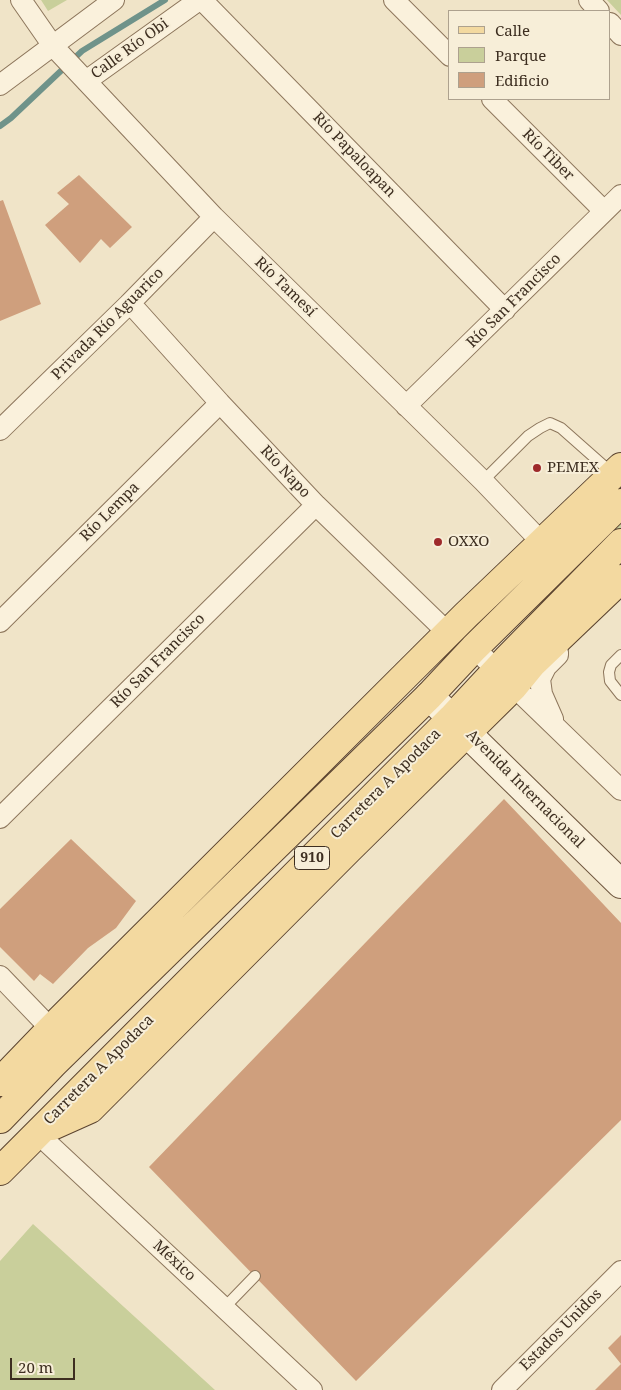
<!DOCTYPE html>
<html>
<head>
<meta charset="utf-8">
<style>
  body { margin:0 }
  #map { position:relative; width:621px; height:1390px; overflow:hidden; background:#f0e4c8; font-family:"Noto Serif",serif }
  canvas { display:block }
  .legend { position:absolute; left:448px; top:10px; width:162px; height:90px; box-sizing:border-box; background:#f7eed8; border:1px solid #ada18e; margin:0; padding:6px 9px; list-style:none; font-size:15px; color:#3d2e20 }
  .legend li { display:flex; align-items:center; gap:10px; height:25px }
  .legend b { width:25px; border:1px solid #ada18e }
  .scale { position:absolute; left:10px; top:1358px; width:65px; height:22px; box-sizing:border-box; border:2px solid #3d2e20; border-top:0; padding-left:6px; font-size:15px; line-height:18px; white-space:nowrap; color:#3d2e20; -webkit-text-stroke:4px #f7eed8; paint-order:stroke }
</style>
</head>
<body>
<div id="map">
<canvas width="621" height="1390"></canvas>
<ul class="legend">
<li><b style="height:6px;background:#f3d9a0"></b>Calle</li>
<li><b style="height:14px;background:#c9cf9b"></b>Parque</li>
<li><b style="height:14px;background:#cf9f7d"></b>Edificio</li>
</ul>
<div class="scale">20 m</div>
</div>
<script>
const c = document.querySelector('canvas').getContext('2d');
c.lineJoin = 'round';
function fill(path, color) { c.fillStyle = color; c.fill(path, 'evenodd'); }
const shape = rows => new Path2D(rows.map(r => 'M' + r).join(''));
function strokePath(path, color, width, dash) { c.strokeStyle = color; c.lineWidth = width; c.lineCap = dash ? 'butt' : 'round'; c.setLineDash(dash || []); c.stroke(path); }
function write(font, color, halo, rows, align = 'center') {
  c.font = font + ' "Noto Serif",serif'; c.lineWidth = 4; c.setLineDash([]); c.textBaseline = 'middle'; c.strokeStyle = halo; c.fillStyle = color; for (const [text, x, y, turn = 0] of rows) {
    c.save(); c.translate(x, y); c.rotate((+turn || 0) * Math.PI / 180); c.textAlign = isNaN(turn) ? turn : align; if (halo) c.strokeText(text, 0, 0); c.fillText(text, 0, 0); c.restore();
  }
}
fill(shape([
  [41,0,67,0,48,11],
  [607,0,621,0,621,15],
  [621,513,621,528,519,630,515,630,603,538],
  [33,1224,215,1390,0,1390,0,1261]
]), '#c9cf9b');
strokePath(shape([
  [0,126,11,118,82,51,165,0]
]), '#6f938a', 6);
fill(shape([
  [79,175,132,227,110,248,101,239,80,263,45,225,69,204,57,193],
  [3,200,41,304,0,321,0,201],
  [504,799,621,923,621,1120,356,1381,149,1167],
  [71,839,136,901,116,928,88,948,53,984,40,974,34,981,0,947,0,909],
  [621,1335,621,1390,595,1390,621,1364,608,1348]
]), '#cf9f7d');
const lane = shape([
  [483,481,528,436,540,428,550,423,561,428,613,474],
  [621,655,611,665,609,672,610,681,621,695],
  [224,1308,255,1276]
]);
const street = shape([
  [21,0,53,46,214,217,483,481,550,551],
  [202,0,505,310],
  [394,0,450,56],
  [589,0,599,11],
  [610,23,621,35],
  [86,81,199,0],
  [0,85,114,0],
  [492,99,604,211],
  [130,303,220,403,316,505,448,633],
  [406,406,621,195],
  [0,430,130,303,214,217],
  [0,622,220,403],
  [474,648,621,790],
  [553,719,542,694,540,679,546,667,558,655,558,652],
  [0,818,316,505],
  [0,976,51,1029],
  [37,1133,312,1390],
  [502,1390,621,1271]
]);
const secondary = shape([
  [429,696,621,884]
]);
const primary = shape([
  [516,665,524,667,532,664,621,579],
  [0,1082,51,1029,466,615,621,467],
  [0,1119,53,1064,429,696,474,648,621,503],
  [52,1126,90,1109,348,850,514,686,532,664],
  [0,1171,452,718,508,658,621,543]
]);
strokePath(lane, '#8d765c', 12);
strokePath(street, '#8d765c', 22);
strokePath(secondary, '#6f573f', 30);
strokePath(primary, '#5b4430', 30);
strokePath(lane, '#faf1dc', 10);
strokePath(street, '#faf1dc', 20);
strokePath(secondary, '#faf1dc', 28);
strokePath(primary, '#f3d9a0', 28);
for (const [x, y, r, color] of [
  [537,468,5,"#9e2a2b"],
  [438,542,5,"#9e2a2b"]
]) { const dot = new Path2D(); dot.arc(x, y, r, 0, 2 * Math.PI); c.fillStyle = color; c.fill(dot); strokePath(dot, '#f7eed8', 2); }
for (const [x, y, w] of [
  [312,858,35]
]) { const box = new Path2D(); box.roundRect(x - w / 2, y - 11.5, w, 23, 4); c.fillStyle = '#f7eed8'; c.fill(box); strokePath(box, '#3d2e20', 1); }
write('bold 14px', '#3d2e20', null, [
  ["910",312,858]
]);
write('15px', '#3d2e20', '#f7eed8', [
  ["Calle Río Obi",130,49,-36],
  ["Río Papaloapan",354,155,46],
  ["Río Tiber",548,155,45],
  ["Río Tamesí",285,287,44],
  ["Río San Francisco",514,301,-45],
  ["Privada Río Aguarico",108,324,-45],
  ["Río Napo",285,472,47],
  ["Río Lempa",110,512,-45],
  ["Río San Francisco",158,661,-45],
  ["Carretera A Apodaca",386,784,-45],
  ["Avenida Internacional",525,789,45],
  ["Carretera A Apodaca",99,1070,-45],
  ["México",174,1261,43],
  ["Estados Unidos",561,1330,-45]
]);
write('15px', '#3d2e20', '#f7eed8', [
  ["PEMEX",547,468],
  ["OXXO",448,542]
], 'left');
</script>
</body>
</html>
